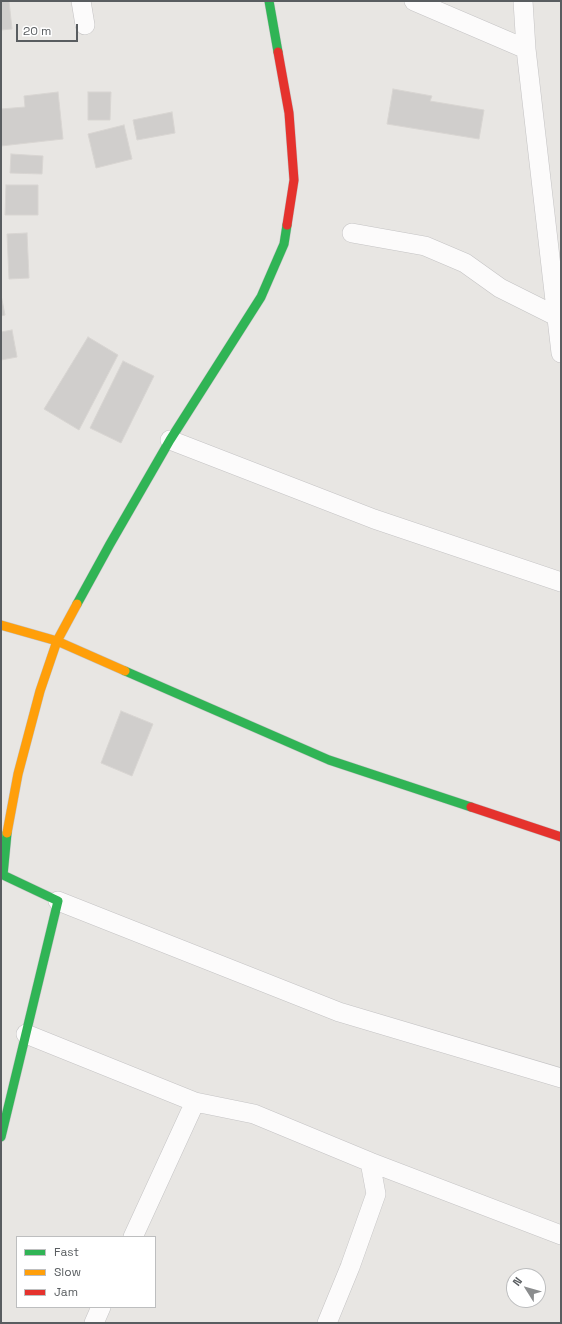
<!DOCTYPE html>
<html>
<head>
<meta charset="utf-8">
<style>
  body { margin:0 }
  #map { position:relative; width:562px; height:1324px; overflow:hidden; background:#e8e6e3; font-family:"Space Grotesk",sans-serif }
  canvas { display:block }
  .frame { position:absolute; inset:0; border:2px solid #595d60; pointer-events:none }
  .legend { position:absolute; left:16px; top:1236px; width:140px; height:72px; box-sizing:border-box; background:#fff; border:1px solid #bdbebf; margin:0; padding:5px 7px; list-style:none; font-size:12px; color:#595d60 }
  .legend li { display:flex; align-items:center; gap:8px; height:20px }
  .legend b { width:20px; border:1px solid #bdbebf }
  .north { position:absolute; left:506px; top:1268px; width:40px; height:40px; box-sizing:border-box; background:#fff; border:1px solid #bdbebf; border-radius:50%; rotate:307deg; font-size:11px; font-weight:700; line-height:16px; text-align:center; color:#595d60 }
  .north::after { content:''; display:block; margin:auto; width:14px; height:18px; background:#8b8d8e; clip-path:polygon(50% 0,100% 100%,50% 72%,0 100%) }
  .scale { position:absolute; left:16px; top:24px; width:62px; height:18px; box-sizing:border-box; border:2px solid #595d60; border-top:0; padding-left:5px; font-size:12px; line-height:14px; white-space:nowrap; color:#595d60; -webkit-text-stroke:3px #fff; paint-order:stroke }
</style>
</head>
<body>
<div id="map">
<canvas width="562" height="1324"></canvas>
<div class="frame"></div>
<ul class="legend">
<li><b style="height:5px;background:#30b455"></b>Fast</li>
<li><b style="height:5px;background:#ff9f0a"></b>Slow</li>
<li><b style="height:5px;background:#e5322d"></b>Jam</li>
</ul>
<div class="north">N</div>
<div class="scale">20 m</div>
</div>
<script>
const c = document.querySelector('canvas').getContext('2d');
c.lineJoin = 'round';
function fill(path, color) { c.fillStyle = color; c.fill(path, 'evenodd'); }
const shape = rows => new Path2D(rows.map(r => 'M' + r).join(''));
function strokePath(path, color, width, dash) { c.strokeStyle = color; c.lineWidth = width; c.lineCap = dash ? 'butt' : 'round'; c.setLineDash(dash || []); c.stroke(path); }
const building = shape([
  [1,1,9,1,12,29,1,30,1,1],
  [393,89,432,96,430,101,484,110,479,139,387,124,393,89],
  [58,92,63,139,1,146,1,109,25,107,24,96,58,92],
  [88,92,111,92,110,120,88,120,88,92],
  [172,112,175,133,137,140,133,120,172,112],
  [124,125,132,159,96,168,88,134,124,125],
  [11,154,43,156,42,174,10,173,11,154],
  [6,185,38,185,38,215,5,215,6,185],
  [27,233,29,278,9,279,7,234,27,233],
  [1,295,5,315,1,316,1,295],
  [12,330,17,357,1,360,1,332,12,330],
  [88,337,118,355,79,430,44,409,88,337],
  [123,361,154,376,121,443,90,428,123,361],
  [121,711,153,724,132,776,101,763,121,711]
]);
fill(building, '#d0cecc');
strokePath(building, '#d8d5d2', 1);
const street = shape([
  [81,1,85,25],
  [414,1,526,49,561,353],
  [523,1,526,49],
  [352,233,425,246,465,263,500,288,556,316],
  [170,440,374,519,561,582],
  [58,901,339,1012,561,1078],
  [26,1034,195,1102,254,1114,370,1162,376,1194,350,1267,327,1323],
  [370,1162,561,1235],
  [133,1237,195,1102],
  [94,1323,101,1307]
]);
const fast = shape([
  [269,1,278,52],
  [77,604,110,544,170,440,261,297,284,244,287,225],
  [125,671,329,760,471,807],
  [1,1137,58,901,3,875,7,833]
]);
const slow = shape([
  [1,625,57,641,125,671],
  [7,833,18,774,40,691,57,641,77,604]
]);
const jam = shape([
  [278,52,289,113,294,180,287,225],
  [471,807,561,837]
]);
strokePath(street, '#c4c3c4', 20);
strokePath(fast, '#c3c3c4', 10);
strokePath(slow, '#c3c3c4', 10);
strokePath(jam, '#c3c3c4', 10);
strokePath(street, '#fcfbfb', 19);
strokePath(fast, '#30b455', 9);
strokePath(slow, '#ff9f0a', 9);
strokePath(jam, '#e5322d', 9);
</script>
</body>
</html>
